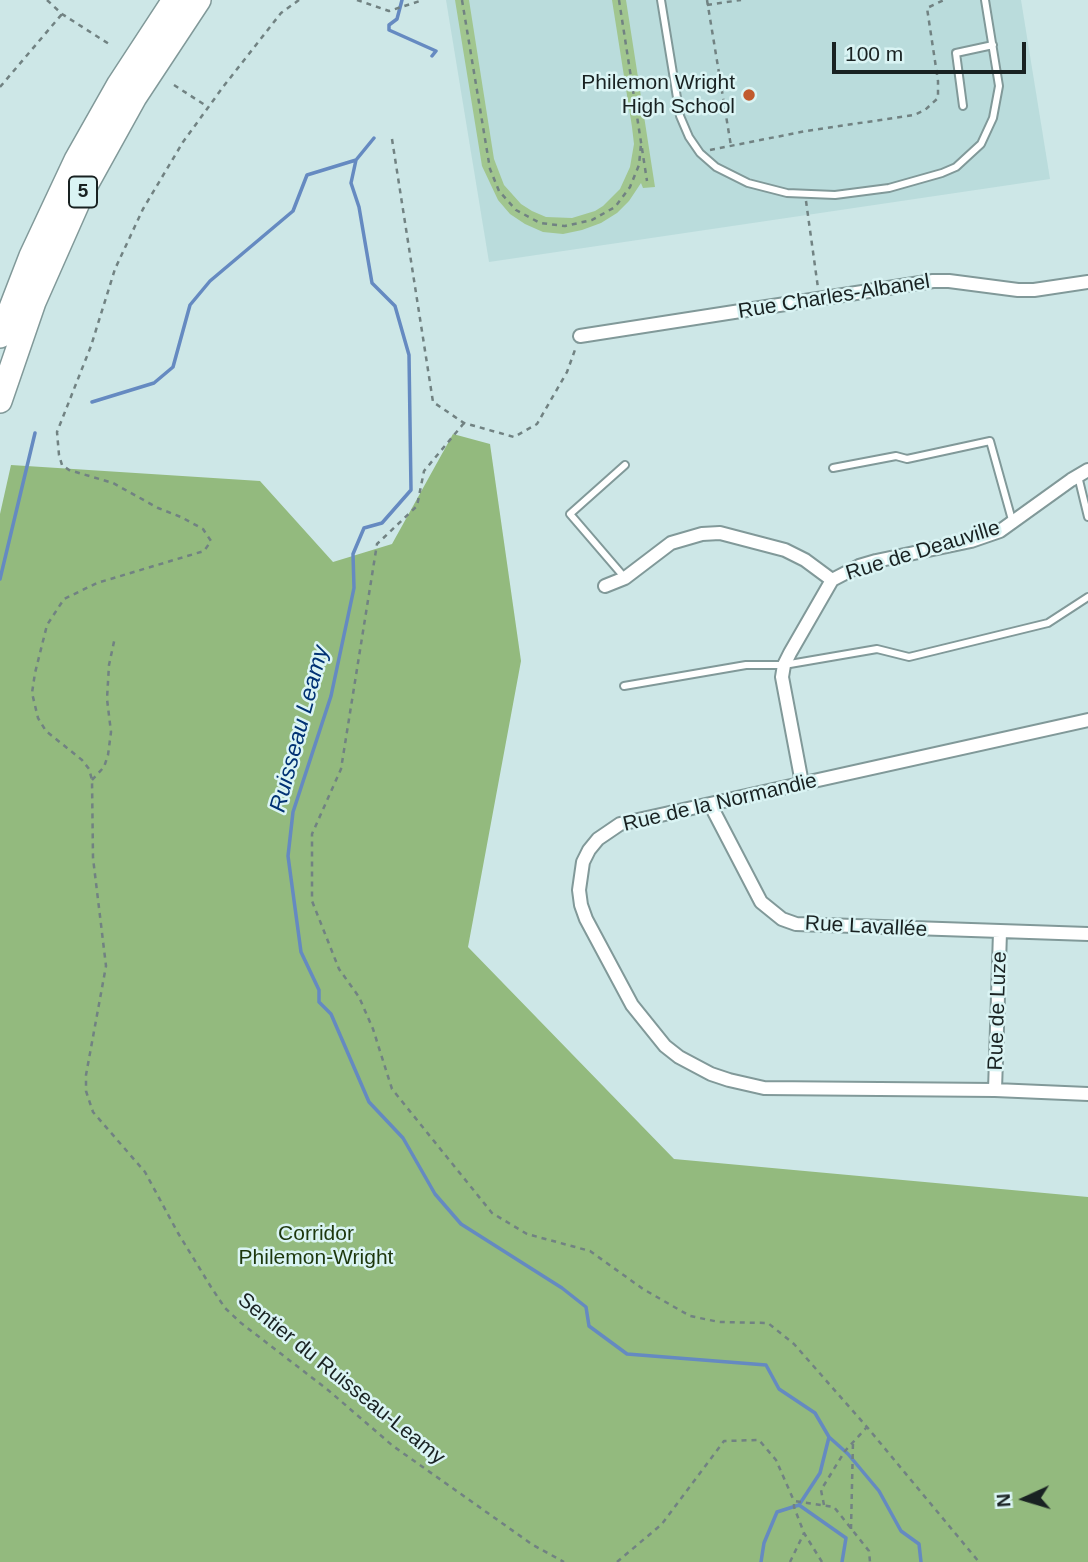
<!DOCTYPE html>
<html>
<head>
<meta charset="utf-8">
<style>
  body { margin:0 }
  #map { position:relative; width:1088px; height:1562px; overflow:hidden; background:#cde7e7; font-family:Helvetica,sans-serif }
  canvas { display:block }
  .north { position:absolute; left:990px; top:1464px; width:70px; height:70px; -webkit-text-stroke:5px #daf4f4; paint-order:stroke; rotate:266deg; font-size:19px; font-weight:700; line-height:28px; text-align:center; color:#192222 }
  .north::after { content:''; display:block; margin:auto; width:24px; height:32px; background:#192222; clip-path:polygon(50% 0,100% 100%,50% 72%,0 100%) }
  .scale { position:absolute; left:832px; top:42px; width:194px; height:32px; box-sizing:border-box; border:4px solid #192222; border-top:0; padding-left:9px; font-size:21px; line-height:24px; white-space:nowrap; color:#192222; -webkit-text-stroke:5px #daf4f4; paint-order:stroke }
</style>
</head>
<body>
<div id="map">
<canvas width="1088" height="1562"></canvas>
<div class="north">N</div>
<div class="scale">100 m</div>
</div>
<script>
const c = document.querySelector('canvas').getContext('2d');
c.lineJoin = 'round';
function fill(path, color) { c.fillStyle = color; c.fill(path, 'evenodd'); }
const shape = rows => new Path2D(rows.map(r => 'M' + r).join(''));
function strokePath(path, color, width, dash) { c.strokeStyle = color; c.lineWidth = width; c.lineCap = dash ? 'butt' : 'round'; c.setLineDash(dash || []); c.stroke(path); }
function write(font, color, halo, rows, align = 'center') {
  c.font = font + ' Helvetica,sans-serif'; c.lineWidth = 5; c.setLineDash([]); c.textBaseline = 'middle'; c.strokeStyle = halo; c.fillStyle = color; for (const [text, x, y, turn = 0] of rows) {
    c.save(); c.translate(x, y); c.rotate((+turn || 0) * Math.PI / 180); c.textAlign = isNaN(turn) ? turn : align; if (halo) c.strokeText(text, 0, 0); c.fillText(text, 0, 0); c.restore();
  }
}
fill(shape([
  [446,0,1021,0,1050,179,489,262]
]), '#badcdc');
fill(shape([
  [455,0,469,0,494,159,504,185,521,204,532,211,546,217,572,218,595,211,603,206,620,189,630,167,634,144,632,127,612,0,626,0,655,187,643,188,641,183,629,201,617,213,601,223,582,230,563,234,543,232,525,224,510,214,498,200,482,166]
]), '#a1c68f');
fill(shape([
  [453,434,490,444,521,661,468,947,674,1159,1088,1197,1088,1562,0,1562,0,514,11,465,260,481,333,562,392,544]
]), '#93ba7e');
strokePath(shape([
  [402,0,397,19,389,25,389,30,436,51,432,56],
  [374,138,356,160,351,183,359,207,372,283,395,306,409,355,411,490,382,523,364,528,353,554,354,588,331,696,293,812,288,856,301,952,319,990,319,1002,331,1014,369,1102,403,1138,435,1194,461,1224,562,1288,586,1307,589,1326,627,1354,766,1365,779,1389,815,1413,829,1437,820,1473,799,1505,846,1538,842,1562],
  [92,402,154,383,173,367,190,305,210,281,293,211,307,175,356,160],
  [0,579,35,433],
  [829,1437,848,1454,879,1491,901,1531,919,1544,921,1562],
  [761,1562,764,1543,777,1512,799,1505]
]), '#658ac1', 3.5);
const service = shape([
  [661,0,680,116,689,137,700,153,716,167,748,183,787,193,835,195,889,188,942,173,956,167,981,144,993,118,999,86,985,0],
  [963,106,956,53,993,45],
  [625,465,570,514,625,578],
  [833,468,896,456,907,459,990,441,1012,520],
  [1078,476,1088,517],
  [624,686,746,665,784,665,877,649,909,657,1048,623,1088,597]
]);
const minor = shape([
  [580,336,933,281,949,281,1018,290,1034,290,1088,282],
  [605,586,625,578,671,543,702,534,720,533,785,550,805,560,832,580],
  [1088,720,620,824,598,839,589,850,583,862,579,890,581,905,586,919,632,1005,665,1046,679,1057,711,1074,729,1080,764,1088,995,1090,1088,1094],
  [802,783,782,677,784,665,790,653,832,580,859,566,876,561,971,541,1000,531,1071,480,1088,470],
  [710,804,761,902,782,919,796,924,1088,934],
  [995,1090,1000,932]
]);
const motorway = shape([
  [0,336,31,256,76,160,119,84,174,0],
  [0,401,34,302,84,189,135,97,199,0]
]);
strokePath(service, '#819999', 10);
strokePath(minor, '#819999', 16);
strokePath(motorway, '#819999', 26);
strokePath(shape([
  [47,0,62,14,109,44],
  [299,0,281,13,223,87,183,142,143,209,115,269,91,346,57,432,59,455,62,465,69,470,113,483,158,508,181,517,203,529,211,541,204,551,97,583,64,599,47,625,35,673,32,693,38,718,46,731,82,760,89,769,92,780,93,858,106,966,86,1075,86,1091,93,1112,145,1172,178,1233,211,1287,225,1308,241,1323,328,1390,393,1446,533,1545,564,1562],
  [357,0,389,11,423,0],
  [462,0,490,169,499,191,516,210,540,223,565,226,592,220,615,207,630,187,639,165,641,144],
  [619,0,647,181],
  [707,0,731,146],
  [707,5,741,0],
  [174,85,208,107],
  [0,87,62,14],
  [392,139,433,402,464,423,514,437,537,424,567,372,576,347],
  [710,150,806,131,914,115,925,110,938,98,938,81,927,8,944,0],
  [806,201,818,288],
  [464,423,424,471,417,506,377,544,341,769,312,834,312,901,339,969,359,997,373,1029,392,1089,492,1213,527,1234,590,1251,643,1289,690,1316,719,1322,768,1323,794,1344,867,1427,979,1562],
  [92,780,104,767,108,755,111,732,107,699,109,665,115,637],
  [824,1505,821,1490,845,1451,867,1427],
  [851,1529,853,1442],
  [617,1562,662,1524,724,1441,759,1440,776,1460,794,1501],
  [790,1562,804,1533],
  [822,1562,804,1533,794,1507,794,1501,834,1507,869,1551,870,1562]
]), '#718282', 2.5, [5, 5]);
strokePath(service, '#fff', 6);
strokePath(minor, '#fff', 12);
strokePath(motorway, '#fff', 23);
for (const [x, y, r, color] of [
  [749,95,7,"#c15a2d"]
]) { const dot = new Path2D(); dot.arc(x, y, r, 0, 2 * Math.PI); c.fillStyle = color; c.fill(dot); strokePath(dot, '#daf4f4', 2.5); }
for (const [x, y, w] of [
  [83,192,28]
]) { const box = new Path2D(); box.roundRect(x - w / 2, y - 15.5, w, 31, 5); c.fillStyle = '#daf4f4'; c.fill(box); strokePath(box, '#192222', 2); }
write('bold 19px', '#192222', null, [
  ["5",83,192]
]);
write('21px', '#192222', '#daf4f4', [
  ["Philemon Wright",735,83],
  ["High School",735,107]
], 'right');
write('21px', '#192222', '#daf4f4', [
  ["Rue Charles-Albanel",834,297,-9],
  ["Rue de Deauville",923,551,-17],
  ["Rue de la Normandie",720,803,-13],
  ["Rue Lavallée",866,927,3],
  ["Rue de Luze",998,1011,-88],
  ["Sentier du Ruisseau-Leamy",341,1379,39]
]);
write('21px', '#1d370c', '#daf4f4', [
  ["Corridor",316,1234],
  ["Philemon-Wright",316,1258]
]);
write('italic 23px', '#003173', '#daf4f4', [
  ["Ruisseau Leamy",300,729,-75]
]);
</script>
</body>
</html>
